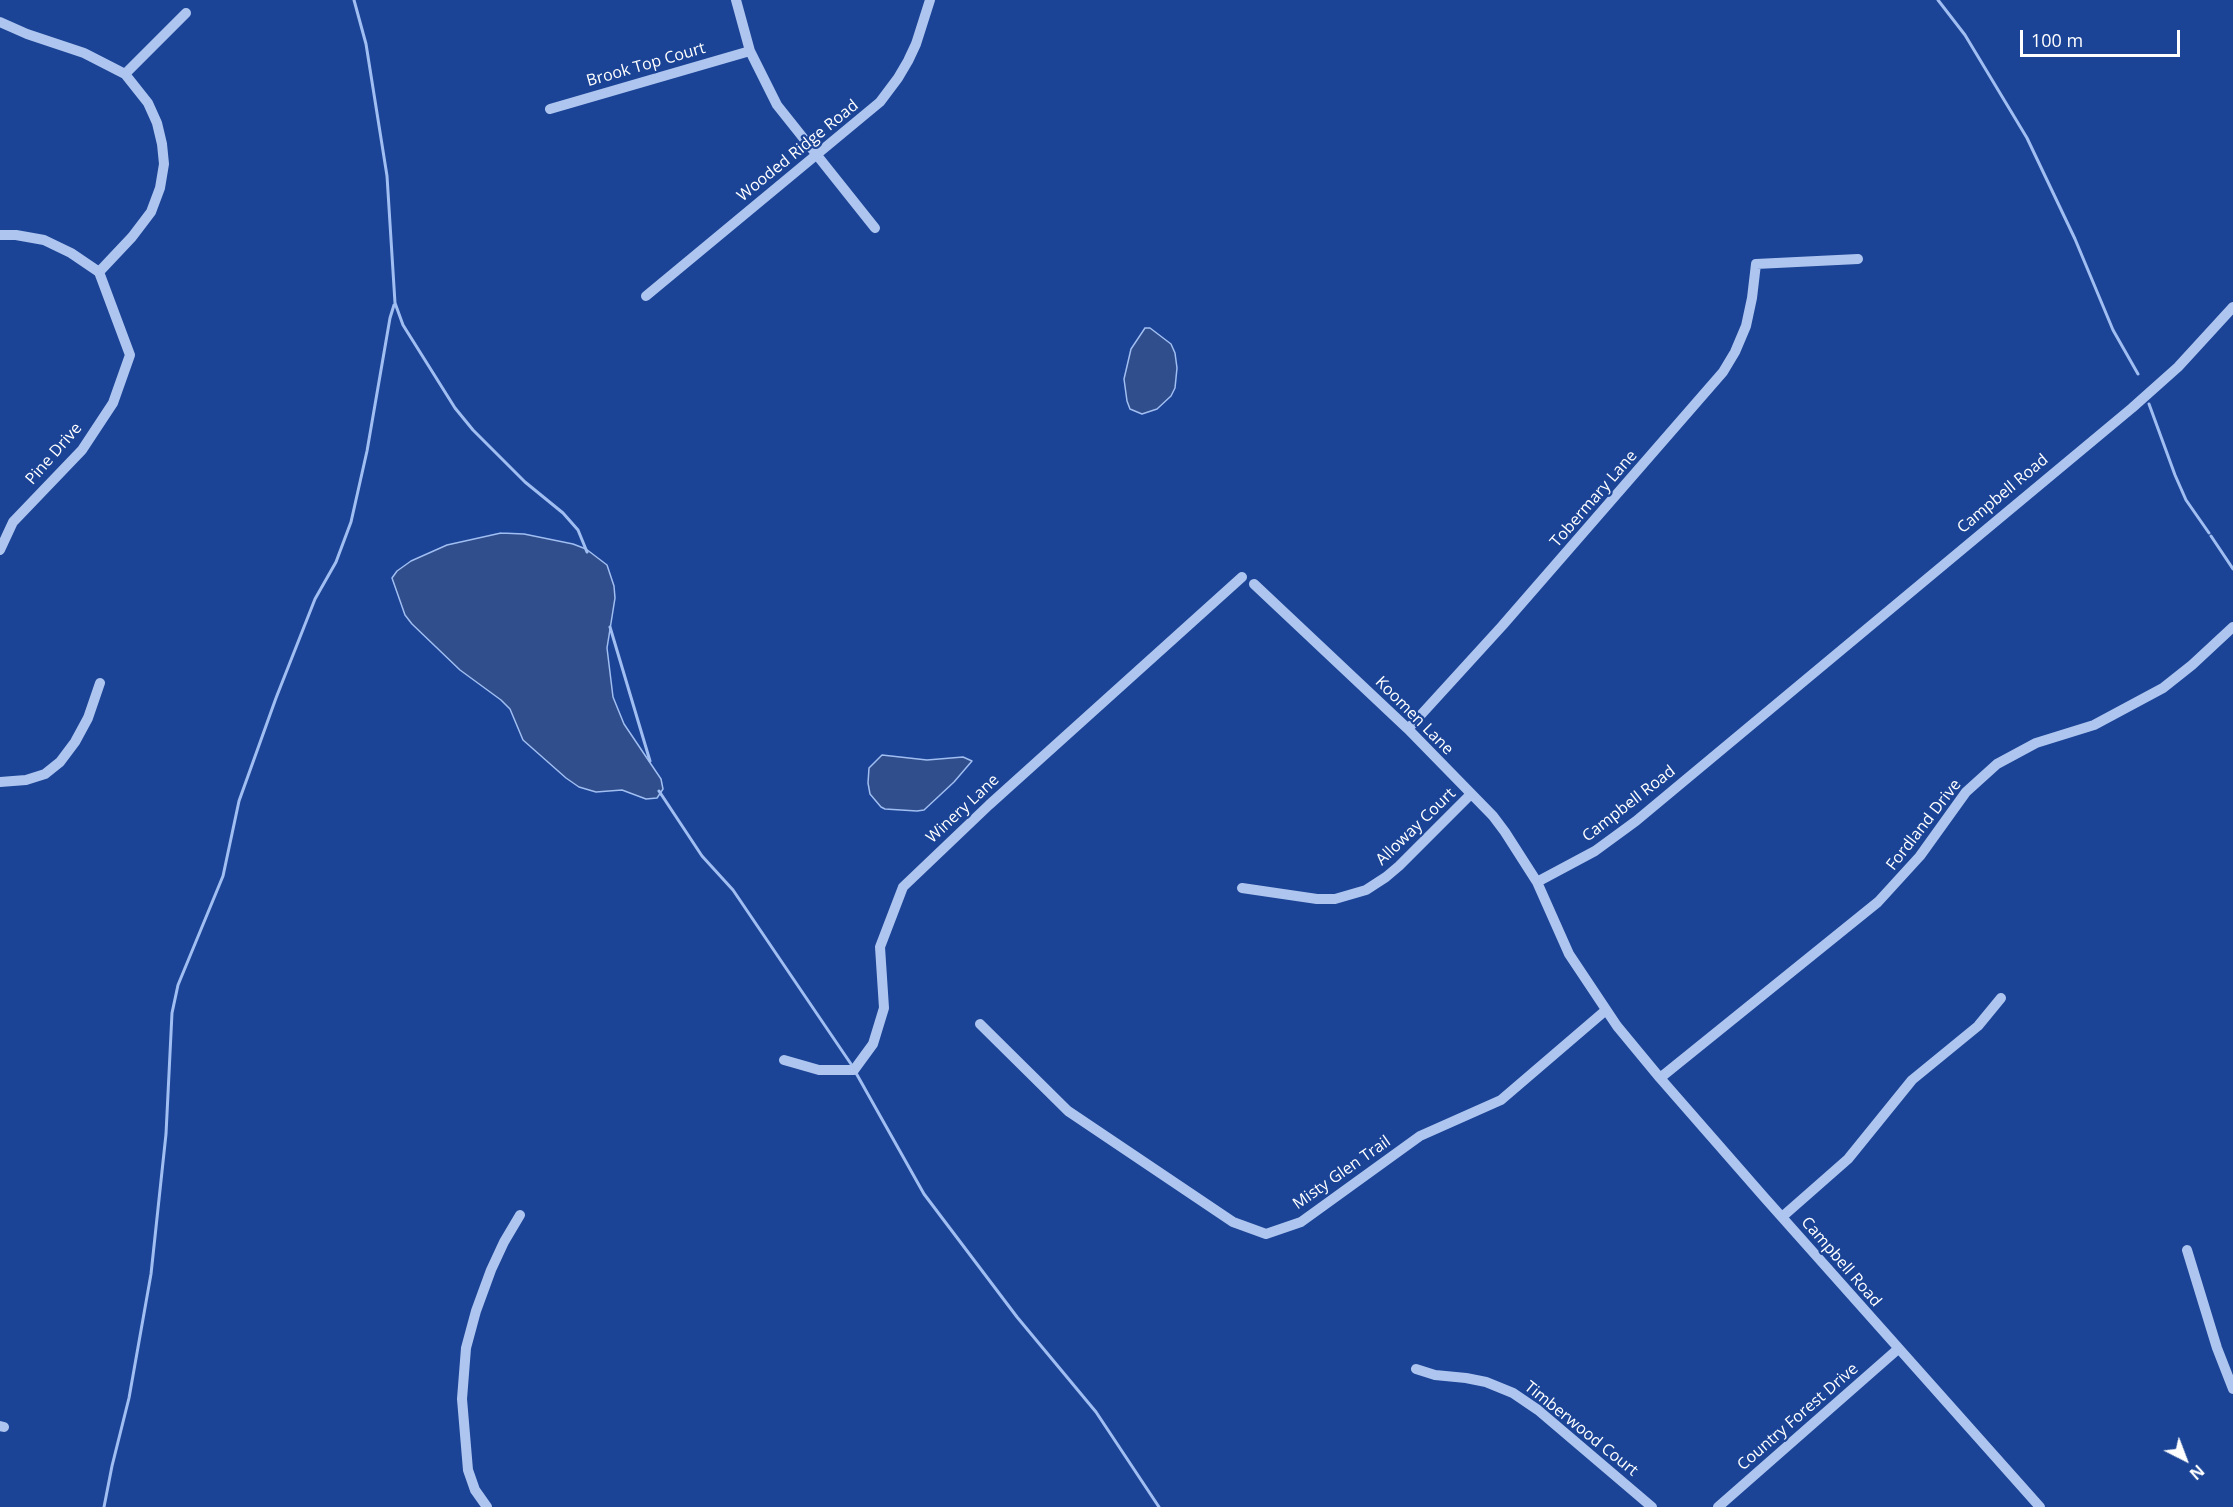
<!DOCTYPE html>
<html>
<head>
<meta charset="utf-8">
<style>
  body { margin:0 }
  #map { position:relative; width:2233px; height:1507px; overflow:hidden; background:#1b4496; font-family:"Open Sans",sans-serif }
  canvas { display:block }
  .north { position:absolute; left:2155px; top:1429px; width:60px; height:60px; -webkit-text-stroke:4px #1b4496; paint-order:stroke; rotate:138deg; font-size:16px; font-weight:700; line-height:24px; text-align:center; color:#fff }
  .north::after { content:''; display:block; margin:auto; width:21px; height:27px; background:#fff; clip-path:polygon(50% 0,100% 100%,50% 72%,0 100%) }
  .scale { position:absolute; left:2020px; top:30px; width:160px; height:27px; box-sizing:border-box; border:3px solid #fff; border-top:0; padding-left:8px; font-size:18px; line-height:21px; white-space:nowrap; color:#fff; -webkit-text-stroke:4px #1b4496; paint-order:stroke }
</style>
</head>
<body>
<div id="map">
<canvas width="2233" height="1507"></canvas>
<div class="north">N</div>
<div class="scale">100 m</div>
</div>
<script>
const c = document.querySelector('canvas').getContext('2d');
c.lineJoin = 'round';
function fill(path, color) { c.fillStyle = color; c.fill(path, 'evenodd'); }
const shape = rows => new Path2D(rows.map(r => 'M' + r).join(''));
function strokePath(path, color, width, dash) { c.strokeStyle = color; c.lineWidth = width; c.lineCap = dash ? 'butt' : 'round'; c.setLineDash(dash || []); c.stroke(path); }
function write(font, color, halo, rows, align = 'center') {
  c.font = font + ' "Open Sans",sans-serif'; c.lineWidth = 4.5; c.setLineDash([]); c.textBaseline = 'middle'; c.strokeStyle = halo; c.fillStyle = color; for (const [text, x, y, turn = 0] of rows) {
    c.save(); c.translate(x, y); c.rotate((+turn || 0) * Math.PI / 180); c.textAlign = isNaN(turn) ? turn : align; if (halo) c.strokeText(text, 0, 0); c.fillText(text, 0, 0); c.restore();
  }
}
const water = shape([
  [1145,328,1150,328,1171,344,1175,353,1177,368,1175,388,1171,396,1157,409,1142,414,1130,409,1127,401,1124,379,1131,349,1145,328],
  [501,533,524,534,573,544,586,549,607,565,614,586,615,598,607,648,613,697,624,724,661,779,663,789,657,798,646,799,622,790,596,792,579,787,566,778,523,740,510,709,501,700,460,670,412,624,405,615,392,578,397,571,411,561,447,545,501,533],
  [882,755,927,760,963,757,972,761,954,782,924,810,917,811,885,809,881,807,870,794,868,783,869,768,882,755]
]);
fill(water, '#304e8b');
strokePath(water, '#a1bef2', 1.5);
strokePath(shape([
  [354,0,366,44,387,176,395,303,403,325,455,408,473,430,525,482,563,513,578,530,587,552],
  [1938,0,1965,35,2027,138,2075,239,2113,330,2138,374],
  [2149,404,2175,475,2186,500,2209,533],
  [2211,536,2233,569],
  [610,627,650,761],
  [659,791,702,856,733,890,853,1067],
  [856,1073,924,1194,1017,1317,1096,1412,1159,1507],
  [104,1507,112,1466,129,1398,151,1274,166,1134,172,1013,178,985,223,876,239,801,276,698,315,599,336,562,351,522,367,451,390,318,394,305]
]), '#a1bef2', 3);
strokePath(shape([
  [736,0,750,51,777,105,875,228],
  [0,22,27,34,84,53,125,74,148,103,157,123,162,144,164,164,160,188,151,212,132,237,99,272],
  [125,74,186,13],
  [550,109,750,51],
  [0,235,16,235,44,240,71,253,99,272,130,355,113,403,82,450,13,522,0,550],
  [646,296,880,102,898,78,908,61,916,44,930,0],
  [1254,584,1408,729,1493,816,1505,832,1537,882,1569,954,1617,1026,1660,1078,1764,1197,2040,1507],
  [1408,729,1502,626,1723,372,1735,352,1746,326,1752,298,1756,264,1858,259],
  [0,782,26,780,45,774,60,762,75,742,88,718,100,683],
  [1537,882,1595,851,1636,821,2132,408,2178,367,2233,307],
  [1242,888,1317,899,1335,899,1366,890,1386,877,1399,866,1471,794],
  [980,1024,1068,1111,1233,1222,1266,1234,1301,1222,1420,1136,1501,1100,1606,1010],
  [784,1060,819,1070,854,1070,873,1044,884,1008,880,947,903,887,989,805,1242,577],
  [1660,1078,1878,902,1920,856,1966,792,1997,764,2036,743,2094,725,2163,688,2192,665,2233,627],
  [1782,1217,1848,1159,1912,1080,1978,1026,2001,998],
  [2187,1250,2217,1348,2233,1389],
  [1416,1369,1435,1375,1466,1378,1486,1382,1513,1393,1538,1410,1652,1507],
  [0,1426,4,1427],
  [487,1507,475,1490,468,1470,462,1399,466,1348,476,1311,491,1270,504,1242,520,1215],
  [1718,1507,1898,1349]
]), '#aec5f0', 10);
write('16px', '#fff', '#1b4496', [
  ["Brook Top Court",646,65,-16],
  ["Wooded Ridge Road",798,151,-39],
  ["Pine Drive",54,454,-49],
  ["Campbell Road",2003,494,-40],
  ["Tobermary Lane",1594,499,-49],
  ["Koomen Lane",1414,716,45],
  ["Campbell Road",1629,804,-38],
  ["Winery Lane",963,809,-43],
  ["Fordland Drive",1924,825,-52],
  ["Alloway Court",1416,827,-44],
  ["Misty Glen Trail",1342,1173,-35],
  ["Campbell Road",1841,1262,49],
  ["Country Forest Drive",1798,1417,-41],
  ["Timberwood Court",1581,1429,39]
]);
</script>
</body>
</html>
